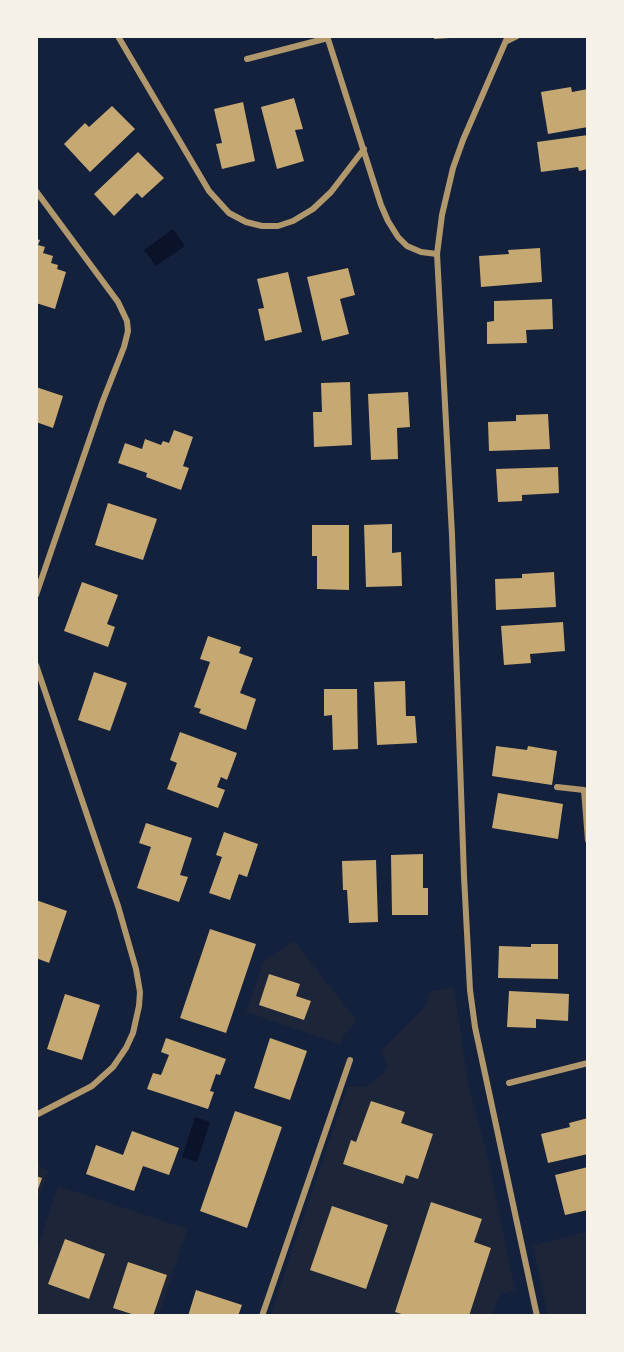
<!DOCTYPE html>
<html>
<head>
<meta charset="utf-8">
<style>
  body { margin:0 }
  #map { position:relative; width:624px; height:1352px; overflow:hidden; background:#14213d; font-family:"Asap Condensed",sans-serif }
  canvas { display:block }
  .frame { position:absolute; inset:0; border:38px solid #f6f1e7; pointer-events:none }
</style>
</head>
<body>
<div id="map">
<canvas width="624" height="1352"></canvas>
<div class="frame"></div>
</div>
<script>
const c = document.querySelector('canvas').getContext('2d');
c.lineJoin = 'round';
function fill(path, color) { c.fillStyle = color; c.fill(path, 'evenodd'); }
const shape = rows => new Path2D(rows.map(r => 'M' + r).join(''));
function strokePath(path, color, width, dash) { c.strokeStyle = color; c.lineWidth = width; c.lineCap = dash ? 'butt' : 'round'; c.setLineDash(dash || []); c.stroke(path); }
fill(shape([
  [294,941,357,1021,344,1035,340,1044,246,1012,264,961],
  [454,987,468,1083,488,1159,515,1290,500,1294,492,1316,270,1316,348,1086,366,1087,383,1074,387,1065,381,1051,424,1008,431,991],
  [36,1157,41,1167,48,1171,36,1206],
  [58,1186,187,1229,159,1316,36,1316,36,1253],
  [588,1231,588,1316,548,1316,533,1246]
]), '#1d2539');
fill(shape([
  [173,229,185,246,156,266,144,250],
  [195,1117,210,1122,197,1162,182,1157]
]), '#0b132b');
fill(shape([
  [434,36,450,36,450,38,434,39],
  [571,87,572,92,588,89,588,127,548,134,541,92],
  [294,98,303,129,295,130,304,161,277,169,261,107],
  [243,102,255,161,222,169,216,144,222,143,214,109],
  [112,106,135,129,90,172,64,144,85,123,89,127],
  [588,135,588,169,579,171,578,167,541,172,537,142],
  [138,152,164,178,142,198,137,193,114,216,94,194],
  [36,239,40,240,38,245,45,247,43,253,53,256,51,263,58,265,57,269,66,272,55,309,36,303],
  [540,248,542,282,481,287,479,256,509,254,508,250],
  [348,268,355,295,340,299,349,334,322,341,307,277],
  [288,272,302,332,265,341,258,309,264,308,257,279],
  [552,299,553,329,526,330,527,343,487,344,487,322,494,321,494,301],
  [350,382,352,445,314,447,313,412,322,412,321,383],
  [36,387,63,396,53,428,36,422],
  [408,392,410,427,397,428,398,459,371,460,368,394],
  [548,414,550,449,489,451,488,422,516,421,516,415],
  [174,430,193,437,183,466,189,468,181,490,146,477,147,473,118,463,125,443,142,449,145,439,161,445,163,441,169,443],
  [558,467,559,493,522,495,522,501,498,502,496,469],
  [108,503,157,519,143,560,95,545],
  [392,524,392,553,401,552,402,586,366,587,364,525],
  [312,525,349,525,349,590,317,589,317,556,312,556],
  [554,572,556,607,496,610,495,579,522,578,522,574],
  [82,582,118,595,107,624,115,627,108,647,64,631],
  [563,622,565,651,530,654,531,663,504,665,501,626],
  [208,636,241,647,239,653,253,658,240,693,256,699,246,730,199,713,201,709,194,707,210,662,200,659],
  [94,672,127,683,110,731,78,720],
  [405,681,406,716,415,716,417,743,377,745,374,682],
  [324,689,357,689,358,749,333,750,332,715,324,716],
  [180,732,237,753,227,780,221,777,217,787,225,790,218,808,167,789,177,763,170,760],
  [496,746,527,750,528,746,557,751,552,785,492,776],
  [498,793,563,804,558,839,492,828],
  [146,823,192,838,180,875,188,877,179,902,137,888,151,847,139,843],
  [224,832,258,844,247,877,239,874,230,900,209,893,222,857,216,855],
  [423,854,423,888,428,888,428,915,392,915,391,855],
  [376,860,378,922,349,923,347,890,343,890,342,861],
  [36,900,67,911,49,963,36,958],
  [210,929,256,944,226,1033,180,1018],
  [531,944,558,944,558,979,498,978,499,946,531,947],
  [269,974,300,984,296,996,311,1001,304,1020,259,1005],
  [509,991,569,994,568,1021,536,1019,536,1028,507,1027],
  [65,994,100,1005,82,1060,47,1049],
  [166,1038,226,1059,220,1075,216,1074,210,1091,214,1092,208,1109,147,1089,153,1073,161,1075,169,1055,161,1052],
  [270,1038,307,1051,290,1100,254,1088],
  [371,1101,405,1112,401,1123,433,1134,418,1179,406,1175,403,1184,343,1164,351,1140,356,1142],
  [235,1111,282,1127,247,1228,200,1211],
  [588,1118,588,1154,548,1163,541,1134,570,1127,569,1123],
  [132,1131,179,1148,169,1175,143,1166,134,1191,86,1174,96,1145,123,1155],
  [588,1167,588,1210,565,1215,555,1175],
  [36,1176,42,1178,36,1195],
  [431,1202,482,1219,474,1242,491,1248,469,1316,408,1316,395,1312],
  [332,1206,388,1225,366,1289,310,1270],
  [65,1239,105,1254,89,1299,48,1284],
  [128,1262,167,1275,153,1316,138,1316,113,1308],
  [196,1290,242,1305,238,1316,188,1316]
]), '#c6a872');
strokePath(shape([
  [327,36,381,205,388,221,398,237,407,246,421,252,437,254],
  [508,36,463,140,453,168,442,215,437,254,452,535,464,876,470,990,475,1027,537,1316],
  [119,38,209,191,229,213,246,222,262,226,278,226,293,221,313,209,331,192,364,149],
  [507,41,517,36],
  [247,59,328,38],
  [36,191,118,302,127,321,128,331,124,347,102,403,36,595],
  [36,665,118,906,136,969,140,992,139,1006,133,1033,126,1048,113,1067,92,1086,36,1115],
  [557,787,584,790,588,840],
  [509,1083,588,1063],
  [262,1316,350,1060]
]), '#b1986c', 6);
</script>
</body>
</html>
